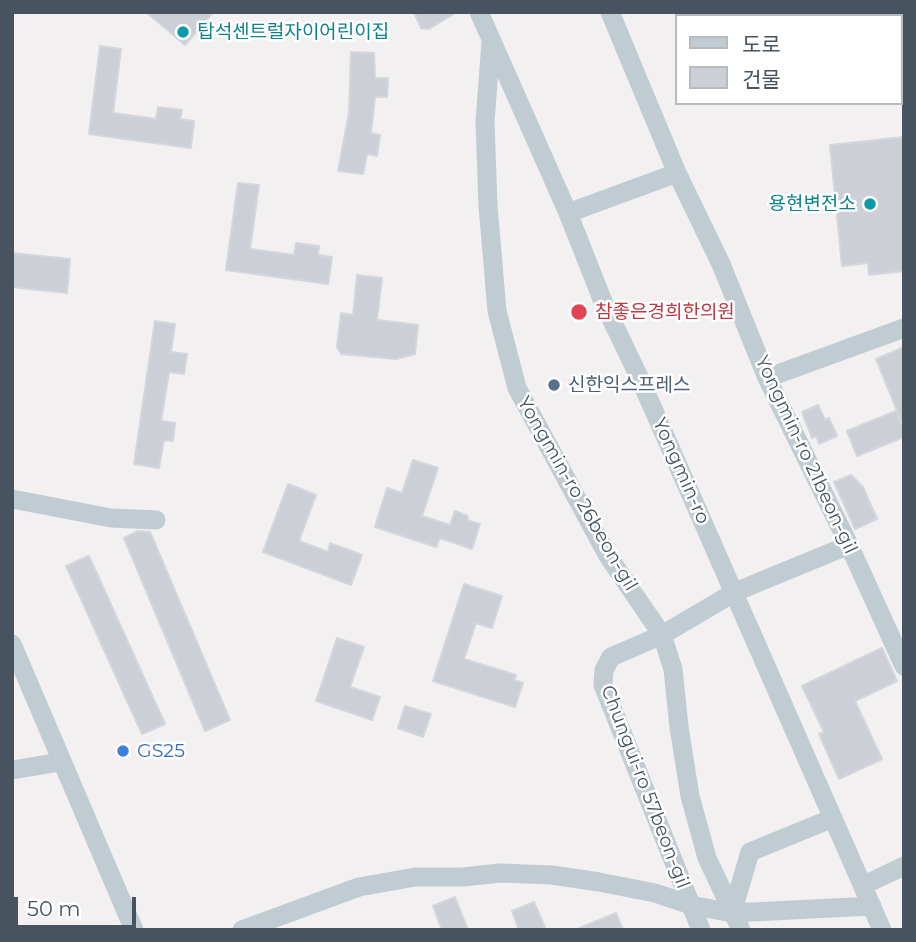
<!DOCTYPE html>
<html>
<head>
<meta charset="utf-8">
<style>
  body { margin:0 }
  #map { position:relative; width:916px; height:942px; overflow:hidden; background:#f2f0f0; font-family:Montserrat,"Noto Sans KR",sans-serif }
  canvas { display:block }
  .frame { position:absolute; inset:0; border:14px solid #47545f; pointer-events:none }
  .legend { position:absolute; left:675px; top:14px; width:228px; height:91px; box-sizing:border-box; background:#fff; border:2px solid #b5bbbf; margin:0; padding:9px 12px; list-style:none; font-size:21px; color:#47545f }
  .legend li { display:flex; align-items:center; gap:14px; height:35px }
  .legend b { width:35px; border:2px solid #b5bbbf }
  .scale { position:absolute; left:14px; top:897px; width:122px; height:32px; box-sizing:border-box; border:4px solid #47545f; border-top:0; padding-left:9px; font-size:21px; line-height:24px; white-space:nowrap; color:#47545f; -webkit-text-stroke:5px #fff; paint-order:stroke }
</style>
</head>
<body>
<div id="map">
<canvas width="916" height="942"></canvas>
<div class="frame"></div>
<ul class="legend">
<li><b style="height:9px;background:#c0cbd2"></b>도로</li>
<li><b style="height:19px;background:#cccfd5"></b>건물</li>
</ul>
<div class="scale">50 m</div>
</div>
<script>
const c = document.querySelector('canvas').getContext('2d');
c.lineJoin = 'round';
function fill(path, color) { c.fillStyle = color; c.fill(path, 'evenodd'); }
const shape = rows => new Path2D(rows.map(r => 'M' + r).join(''));
function strokePath(path, color, width, dash) { c.strokeStyle = color; c.lineWidth = width; c.lineCap = dash ? 'butt' : 'round'; c.setLineDash(dash || []); c.stroke(path); }
function write(font, color, halo, rows, align = 'center') {
  c.font = font + ' Montserrat,"Noto Sans KR",sans-serif'; c.lineWidth = 5; c.setLineDash([]); c.textBaseline = 'middle'; c.strokeStyle = halo; c.fillStyle = color; for (const [text, x, y, turn = 0] of rows) {
    c.save(); c.translate(x, y); c.rotate((+turn || 0) * Math.PI / 180); c.textAlign = isNaN(turn) ? turn : align; if (halo) c.strokeText(text, 0, 0); c.fillText(text, 0, 0); c.restore();
  }
}
const building = shape([
  [146,12,213,12,185,45,146,12],
  [414,12,457,12,429,29,421,28,414,12],
  [100,46,121,49,113,113,156,119,158,107,182,110,180,119,194,121,191,148,89,134,100,46],
  [351,52,374,53,375,78,388,78,387,97,375,97,371,133,380,135,377,156,367,154,363,174,338,171,349,113,351,52],
  [904,137,904,271,869,275,868,263,842,266,830,145,904,137],
  [238,183,259,185,250,249,294,255,296,243,319,246,318,255,332,257,328,284,226,270,238,183],
  [12,253,70,259,67,293,12,287,12,253],
  [357,275,382,278,377,320,418,325,415,354,396,359,341,354,337,347,341,313,353,315,357,275],
  [155,321,175,324,171,352,187,354,184,374,169,372,161,421,175,423,173,441,164,440,159,468,134,464,155,321],
  [904,347,904,425,903,425,876,359,904,347],
  [818,405,825,420,829,418,837,436,819,444,816,436,812,438,802,412,818,405],
  [896,411,904,431,904,437,857,456,847,431,896,411],
  [413,460,438,468,422,516,450,525,455,511,468,516,467,520,480,524,472,549,440,538,436,547,375,527,387,488,402,493,413,460],
  [851,475,863,487,877,519,855,529,834,482,851,475],
  [288,484,316,495,299,541,328,552,330,543,362,555,351,585,263,552,288,484],
  [138,531,150,532,230,720,205,731,124,538,138,531],
  [89,556,165,724,142,734,66,566,89,556],
  [464,584,502,596,492,628,476,623,464,659,516,675,514,680,523,683,515,707,433,681,464,584],
  [337,638,364,647,350,687,380,697,372,720,316,701,337,638],
  [882,648,897,681,855,701,882,759,839,779,819,734,824,732,802,686,882,648],
  [405,706,431,714,423,737,398,728,405,706],
  [455,897,468,930,442,930,433,906,455,897],
  [534,902,546,930,519,930,512,911,534,902],
  [616,913,623,930,575,930,616,913]
]);
fill(building, '#cccfd5');
strokePath(building, '#d3d6dc', 2);
strokePath(shape([
  [479,12,568,213,604,304,640,379,882,930],
  [610,12,677,173,721,264,767,378,849,545,904,666],
  [768,12,768,16],
  [491,42,485,122,488,206,497,311,517,388,608,556,662,635,673,669,679,727,690,796,707,858,741,930],
  [900,79,904,78],
  [568,213,677,173],
  [767,378,904,328],
  [12,499,111,518,156,520],
  [12,644,134,930],
  [12,770,60,762],
  [864,885,904,866],
  [732,913,750,852,833,818],
  [242,930,359,887,415,877,463,877,500,873,552,875,599,882,655,893,691,905,732,913,872,906],
  [701,930,603,685,604,670,611,657,662,635,735,592,849,545]
]), '#c0cbd2', 19);
for (const [x, y, r, color] of [
  [183,32,7,"#0f9aa8"],
  [870,204,7,"#0f9aa8"],
  [579,312,9,"#e0444e"],
  [554,385,7,"#5c6f8a"],
  [123,751,7,"#3f7fe0"]
]) { const dot = new Path2D(); dot.arc(x, y, r, 0, 2 * Math.PI); c.fillStyle = color; c.fill(dot); strokePath(dot, '#fff', 2.5); }
write('19px', '#0d838f', '#fff', [
  ["탑석센트럴자이어린이집",197,32],
  ["용현변전소",856,204,"right"]
], 'left');
write('19px', '#be3a42', '#fff', [
  ["참좋은경희한의원",595,312]
], 'left');
write('19px', '#4e5e75', '#fff', [
  ["신한익스프레스",568,385]
], 'left');
write('19px', '#47545f', '#fff', [
  ["Yongmin-ro 21beon-gil",806,455,65],
  ["Yongmin-ro",681,471,66],
  ["Yongmin-ro 26beon-gil",577,494,60],
  ["Chungui-ro 57beon-gil",645,787,69]
]);
write('19px', '#366cbe', '#fff', [
  ["GS25",137,751]
], 'left');
</script>
</body>
</html>
